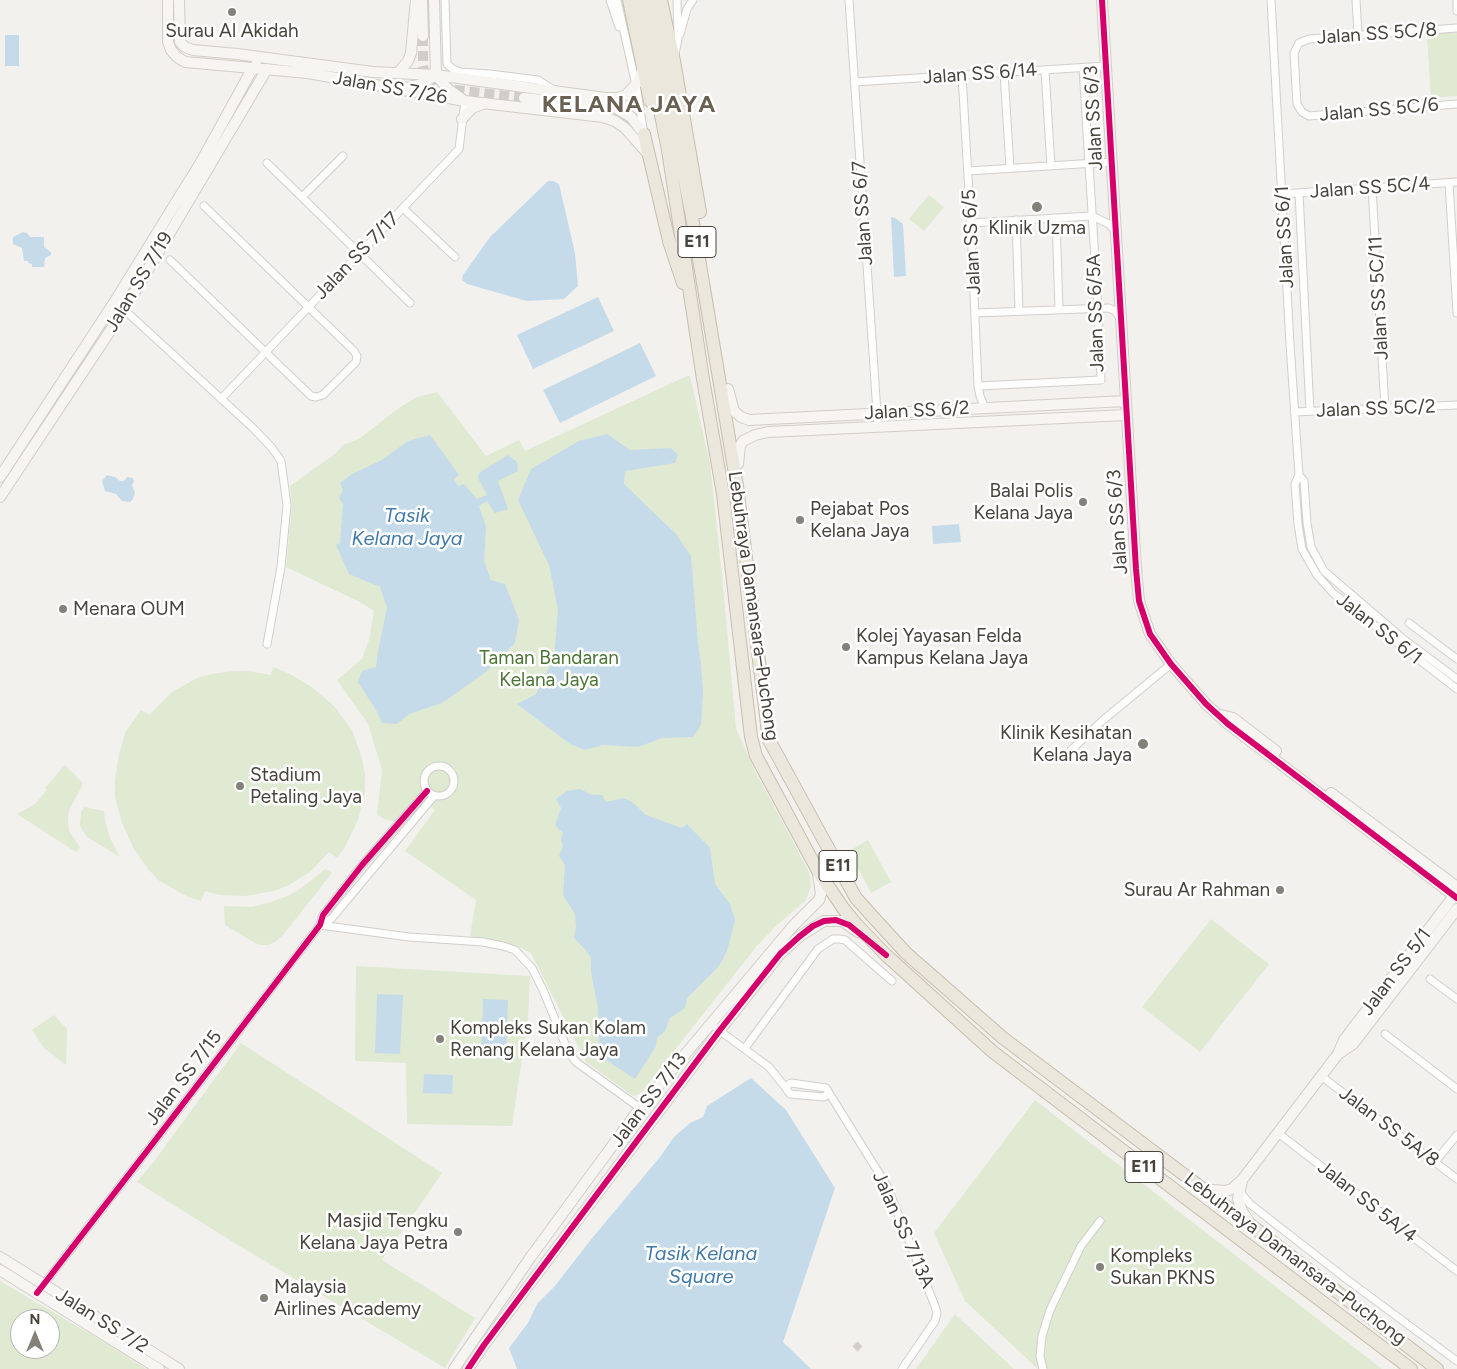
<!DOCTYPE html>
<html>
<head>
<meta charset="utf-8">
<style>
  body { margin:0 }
  #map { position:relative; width:1457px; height:1369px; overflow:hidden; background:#f3f1ee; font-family:Figtree,sans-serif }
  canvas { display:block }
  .north { position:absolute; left:10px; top:1309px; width:50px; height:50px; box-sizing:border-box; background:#fff; border:1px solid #b6b4b1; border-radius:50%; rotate:0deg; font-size:14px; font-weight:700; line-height:20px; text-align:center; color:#48433b }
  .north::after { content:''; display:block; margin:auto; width:18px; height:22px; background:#84807a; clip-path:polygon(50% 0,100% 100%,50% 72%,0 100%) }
</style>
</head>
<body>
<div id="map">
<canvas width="1457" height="1369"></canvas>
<div class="north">N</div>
</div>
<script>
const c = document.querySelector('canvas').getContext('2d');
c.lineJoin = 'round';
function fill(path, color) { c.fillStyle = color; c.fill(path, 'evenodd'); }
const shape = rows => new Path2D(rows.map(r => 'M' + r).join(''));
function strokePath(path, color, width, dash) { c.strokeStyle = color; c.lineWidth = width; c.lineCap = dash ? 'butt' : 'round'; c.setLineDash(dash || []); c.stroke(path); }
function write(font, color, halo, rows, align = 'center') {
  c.font = font + ' Figtree,sans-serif'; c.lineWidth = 5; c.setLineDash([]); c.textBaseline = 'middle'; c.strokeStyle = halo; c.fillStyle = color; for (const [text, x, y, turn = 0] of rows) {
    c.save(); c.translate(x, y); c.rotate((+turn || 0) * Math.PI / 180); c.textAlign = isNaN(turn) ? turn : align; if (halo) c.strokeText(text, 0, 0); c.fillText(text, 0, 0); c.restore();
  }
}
fill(shape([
  [1457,32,1457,96,1431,98,1427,34],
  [929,195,944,207,924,231,909,219],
  [687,376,690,376,710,464,722,575,736,728,755,771,809,872,811,886,806,900,776,926,756,947,641,1093,633,1096,586,1062,531,953,518,947,470,936,476,900,405,851,435,810,418,797,403,818,395,822,385,819,377,815,382,770,368,724,337,680,362,659,369,640,374,611,362,603,286,567,292,506,290,486,335,454,343,445,359,439,400,407,417,397,437,392,486,456,519,440,525,451],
  [273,667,288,673,312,687,335,707,352,730,362,758,365,775,365,792,358,820,345,847,337,858,329,852,310,872,289,885,274,891,245,896,220,895,205,891,201,901,188,897,158,880,149,870,134,849,122,823,115,797,115,780,119,754,126,731,141,710,149,715,172,692,197,678,211,674,234,671,247,671,271,675],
  [65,765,82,782,82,786,69,810,68,818,69,831,80,847,76,852,17,814,35,804,47,790,45,788],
  [84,807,104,811,105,820,110,838,120,857,87,837,80,826,81,812],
  [868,840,891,882,871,893,849,851],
  [325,869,332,873,283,935,275,942,268,945,261,945,255,943,225,925,224,906,252,907,271,902,290,895,303,887],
  [1211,919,1269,964,1200,1052,1142,1007],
  [356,966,530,976,528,1018,512,1126,407,1124,406,1063,355,1061],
  [54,1015,67,1029,66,1065,44,1048,32,1030],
  [241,1043,442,1173,382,1260,475,1318,445,1368,236,1244,137,1182,155,1160],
  [1035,1100,1382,1369,1038,1369,965,1301,934,1233],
  [0,1281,102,1341,146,1369,0,1369],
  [20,1319,50,1319,50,1349,20,1349],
  [955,1314,1014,1369,916,1369]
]), '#e0e9d2');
fill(shape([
  [5,35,19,35,19,66,5,66],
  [548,181,553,181,559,184,575,253,578,286,564,299,527,301,467,284,462,280,463,275,490,237],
  [891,217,895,218,903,224,906,276,894,277],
  [23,232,27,233,30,237,44,237,44,247,51,252,51,255,45,258,44,267,32,267,32,264,28,263,28,261,24,261,22,248,13,244,13,237],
  [598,297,614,331,533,369,517,335],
  [640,343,656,376,560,423,543,390],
  [607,434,630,450,671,448,678,455,675,463,625,471,624,484,676,534,691,556,698,643,701,664,703,693,701,725,693,737,662,738,638,747,603,745,585,750,570,744,517,704,536,694,554,658,558,610,549,565,518,500,531,469,579,441],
  [430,435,459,475,454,479,458,486,464,484,477,499,487,495,478,478,479,473,508,455,517,462,518,471,498,481,508,509,495,513,487,501,479,506,486,527,484,561,491,580,505,584,519,620,515,643,486,672,442,703,409,714,397,724,382,723,376,710,358,682,362,671,376,667,378,651,387,608,380,587,349,574,336,545,340,543,343,504,339,498,343,490,340,483,352,474,382,460,408,441],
  [107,475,115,477,120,481,124,481,127,477,133,478,134,481,132,486,135,492,133,499,130,502,122,501,116,494,105,491,102,481],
  [959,524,961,542,933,544,932,526],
  [580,789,592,795,602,795,606,802,623,798,631,801,646,815,682,828,687,824,710,848,715,884,730,904,735,920,727,951,719,966,687,998,685,1008,670,1018,665,1031,657,1038,656,1046,635,1079,606,1060,599,1045,598,1008,591,972,591,958,585,949,574,938,576,927,575,914,563,895,565,865,559,856,563,846,561,839,563,833,555,825,561,808,556,799,567,791],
  [377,994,403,995,400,1054,375,1053],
  [483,999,508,1000,506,1059,481,1058],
  [424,1074,453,1075,452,1094,423,1093],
  [751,1078,786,1110,835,1188,783,1342,811,1369,517,1369,509,1348,528,1323,537,1304,554,1287,593,1237,660,1157,674,1137,690,1123,703,1117,707,1106]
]), '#c5dbea');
strokePath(shape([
  [855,1344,861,1350]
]), '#d1ceca', 7, [7, 3.5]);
strokePath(shape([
  [423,36,423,66,425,77,428,82,440,88,524,98]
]), '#d1ceca', 10, [10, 5]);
const street = shape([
  [445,0,447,64,453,69,460,72,490,74,538,80,552,89],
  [610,0,619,27],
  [617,0,636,85,644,134],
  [849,0,878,427],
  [1271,0,1290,344,1299,475,1295,484,1298,524,1302,549,1317,575,1333,593,1457,689],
  [1356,0,1358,35],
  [1457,0,1457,11],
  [1457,28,1309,39,1299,43,1294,53,1297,104,1302,112,1309,116,1457,104],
  [680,34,687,9,693,0],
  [675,54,678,39,677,0],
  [1045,70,1051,166],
  [1004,73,1010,168],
  [962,75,971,228,978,386,980,396,985,408],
  [854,82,1106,66],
  [267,163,410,303],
  [968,171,1112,162],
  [1449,183,1457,313],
  [1372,188,1385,408],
  [1299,193,1310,411],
  [1282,194,1457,182],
  [302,197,343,156],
  [403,208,455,257],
  [1056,218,1059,310],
  [1016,220,1019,311],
  [971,223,1092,216,1109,224,1115,231],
  [170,260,311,396,316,397,323,395,356,362,357,356,354,351,204,206],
  [975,313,1109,308,1115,311,1120,318],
  [129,314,254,429,272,448,281,461,287,505,281,567,267,644],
  [978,386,1101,380,1098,308,1083,68],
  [221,399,459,149,465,101],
  [1294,412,1457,405],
  [1299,475,1304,481,1307,523,1311,547,1324,571,1402,638,1457,679],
  [1409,623,1457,659],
  [1071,750,1102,721,1171,664],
  '424 781a15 15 0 1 1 30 0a15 15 0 1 1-30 0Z',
  [320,924,331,919,434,796],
  [320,925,409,937,483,942,503,946,515,950,532,968,543,990,568,1051,576,1062,640,1108],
  [1430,979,1457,999],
  [716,1028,769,1067,785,1087],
  [1385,1034,1457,1089],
  [745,1048,818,949,833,939,840,939,845,940,892,981],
  [1321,1076,1457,1179],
  [829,1093,824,1097,790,1094,785,1087,791,1083,826,1088,887,1186,935,1306,937,1313,935,1321,902,1369],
  [1278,1133,1457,1271],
  [1435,1162,1457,1135],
  [1241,1190,1241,1193,1250,1204,1345,1278,1457,1361],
  [37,1293,147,1151,320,925,323,915,362,865,427,791],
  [1043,1369,1040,1356,1042,1336,1050,1310,1081,1246,1100,1221]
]);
const secondary = shape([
  [168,0,168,42,171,50,177,57,185,62,308,73,465,101,603,117,615,121,625,128,648,154],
  [179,0,180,42,185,47,193,50,237,54,373,72,436,75,605,98,618,98,626,95,638,82,643,69],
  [422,0,423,36],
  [434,0,436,75,448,89,462,99],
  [1102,0,1136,569,1139,601,1150,634,1171,664,1206,704,1228,724,1457,898],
  [398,73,408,61,411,53,416,0],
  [405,88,421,84,436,75],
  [524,98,616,108,631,117,644,134],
  [462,119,472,108,485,103],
  [728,389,734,411,741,417,749,420,1126,401],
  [738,464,740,446,743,441,755,435,768,432,1126,415],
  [0,477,117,298,201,162,250,73,256,65],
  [0,497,124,310,267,69],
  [1221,715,1233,718,1276,751],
  [1331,793,1457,887],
  [1338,1054,1353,1044,1457,909],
  [1242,1181,1238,1199,1242,1211,1248,1220],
  [1203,1189,1225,1191,1232,1189,1242,1180,1338,1054,1344,1040,1457,892],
  [0,1257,179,1369],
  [0,1270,159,1369],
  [454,1369,530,1258,640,1108,793,926,819,900,821,894,818,874],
  [468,1369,484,1345,720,1030,780,954,800,936,824,921,842,921,858,932]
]);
const highway = shape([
  [629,0,650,101],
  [638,0,668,150,703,379,723,494,751,737,756,756,818,871,843,908,857,925,886,955,993,1052,1411,1369],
  [650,0,692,217,737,486,769,740,833,857,856,898,873,917,906,953,1003,1038,1252,1226,1437,1369],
  [661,0,674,61,700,212],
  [644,134,669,241,683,283]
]);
strokePath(street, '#d1cfcc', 9);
strokePath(secondary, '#d1cec6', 12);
strokePath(highway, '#c7bead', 14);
strokePath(street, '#fdfdfc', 7);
strokePath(secondary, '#f7f5f1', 10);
strokePath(highway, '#ebe7dd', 12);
strokePath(shape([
  [1102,0,1136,569,1139,601,1150,634,1171,664,1206,704,1228,724,1457,898],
  [37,1293,147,1151,320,925,323,915,362,865,427,791],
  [468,1369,484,1345,720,1030,780,954,800,936,813,926,824,921,836,920,849,925,886,955]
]), '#d6006c', 6);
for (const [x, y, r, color] of [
  [232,12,5,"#84807a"],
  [1037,207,6,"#84807a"],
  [1083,502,5,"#84807a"],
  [800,520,5,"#84807a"],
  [63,609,5,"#84807a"],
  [846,647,5,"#84807a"],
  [1143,744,6,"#84807a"],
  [240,786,5,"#84807a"],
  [1280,890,5,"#84807a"],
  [440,1039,5,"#84807a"],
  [458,1232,5,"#84807a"],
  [1100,1267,5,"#84807a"],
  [264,1298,5,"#84807a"]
]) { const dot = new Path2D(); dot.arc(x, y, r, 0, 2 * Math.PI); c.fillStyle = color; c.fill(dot); strokePath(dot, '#fff', 2); }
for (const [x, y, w] of [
  [697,242,38],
  [838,866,38],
  [1144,1167,38]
]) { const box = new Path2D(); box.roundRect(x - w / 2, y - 15.5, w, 31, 4); c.fillStyle = '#fff'; c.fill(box); strokePath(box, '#48433b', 1); }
write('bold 18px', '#48433b', null, [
  ["E11",697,242],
  ["E11",838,866],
  ["E11",1144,1167]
]);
write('19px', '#48433b', '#fff', [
  ["Surau Al Akidah",232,31,"center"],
  ["Klinik Uzma",1037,228,"center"],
  ["Balai Polis",1073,491,"right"],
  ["Kelana Jaya",1073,513,"right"],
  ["Pejabat Pos",810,509],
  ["Kelana Jaya",810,531],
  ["Menara OUM",73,609],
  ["Kolej Yayasan Felda",856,636],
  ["Kampus Kelana Jaya",856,658],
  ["Klinik Kesihatan",1132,733,"right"],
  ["Kelana Jaya",1132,755,"right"],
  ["Stadium",250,775],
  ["Petaling Jaya",250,797],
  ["Surau Ar Rahman",1270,890,"right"],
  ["Kompleks Sukan Kolam",450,1028],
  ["Renang Kelana Jaya",450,1050],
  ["Masjid Tengku",448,1221,"right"],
  ["Kelana Jaya Petra",448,1243,"right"],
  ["Kompleks",1110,1256],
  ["Sukan PKNS",1110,1278],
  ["Malaysia",274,1287],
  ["Airlines Academy",274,1309]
], 'left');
write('19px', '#48433b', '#fff', [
  ["Jalan SS 5C/8",1377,34,-4],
  ["Jalan SS 6/14",980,74,-4],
  ["Jalan SS 7/26",390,88,10],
  ["Jalan SS 5C/6",1379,110,-5],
  ["Jalan SS 6/3",1094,118,-93],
  ["Jalan SS 5C/4",1370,188,-4],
  ["Jalan SS 6/7",863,213,-94],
  ["Jalan SS 6/1",1285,237,-93],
  ["Jalan SS 6/5",972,242,-93],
  ["Jalan SS 7/17",357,256,-46],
  ["Jalan SS 7/19",139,282,-59],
  ["Jalan SS 5C/11",1379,298,-93],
  ["Jalan SS 6/5A",1096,313,-92],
  ["Jalan SS 5C/2",1376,409,-2],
  ["Jalan SS 6/2",917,411,-3],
  ["Jalan SS 6/3",1118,522,-94],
  ["Lebuhraya Damansara–Puchong",753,606,82],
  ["Jalan SS 6/1",1379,629,38],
  ["Jalan SS 5/1",1396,972,-53],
  ["Jalan SS 7/15",184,1078,-53],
  ["Jalan SS 7/13",649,1100,-53],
  ["Jalan SS 5A/8",1389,1127,37],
  ["Jalan SS 5A/4",1367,1202,38],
  ["Jalan SS 7/13A",903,1230,66],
  ["Lebuhraya Damansara–Puchong",1295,1259,37],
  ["Jalan SS 7/2",102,1321,32]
]);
write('19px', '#4b7434', '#fff', [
  ["Taman Bandaran",549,658],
  ["Kelana Jaya",549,680]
]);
write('italic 20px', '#4079a8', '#fff', [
  ["Tasik",407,516],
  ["Kelana Jaya",407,539],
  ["Tasik Kelana",701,1254],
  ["Square",701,1277]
]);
c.letterSpacing = '1px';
write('bold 24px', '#6a6153', '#fff', [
  ["KELANA JAYA",629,105]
]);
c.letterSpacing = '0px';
</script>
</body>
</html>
